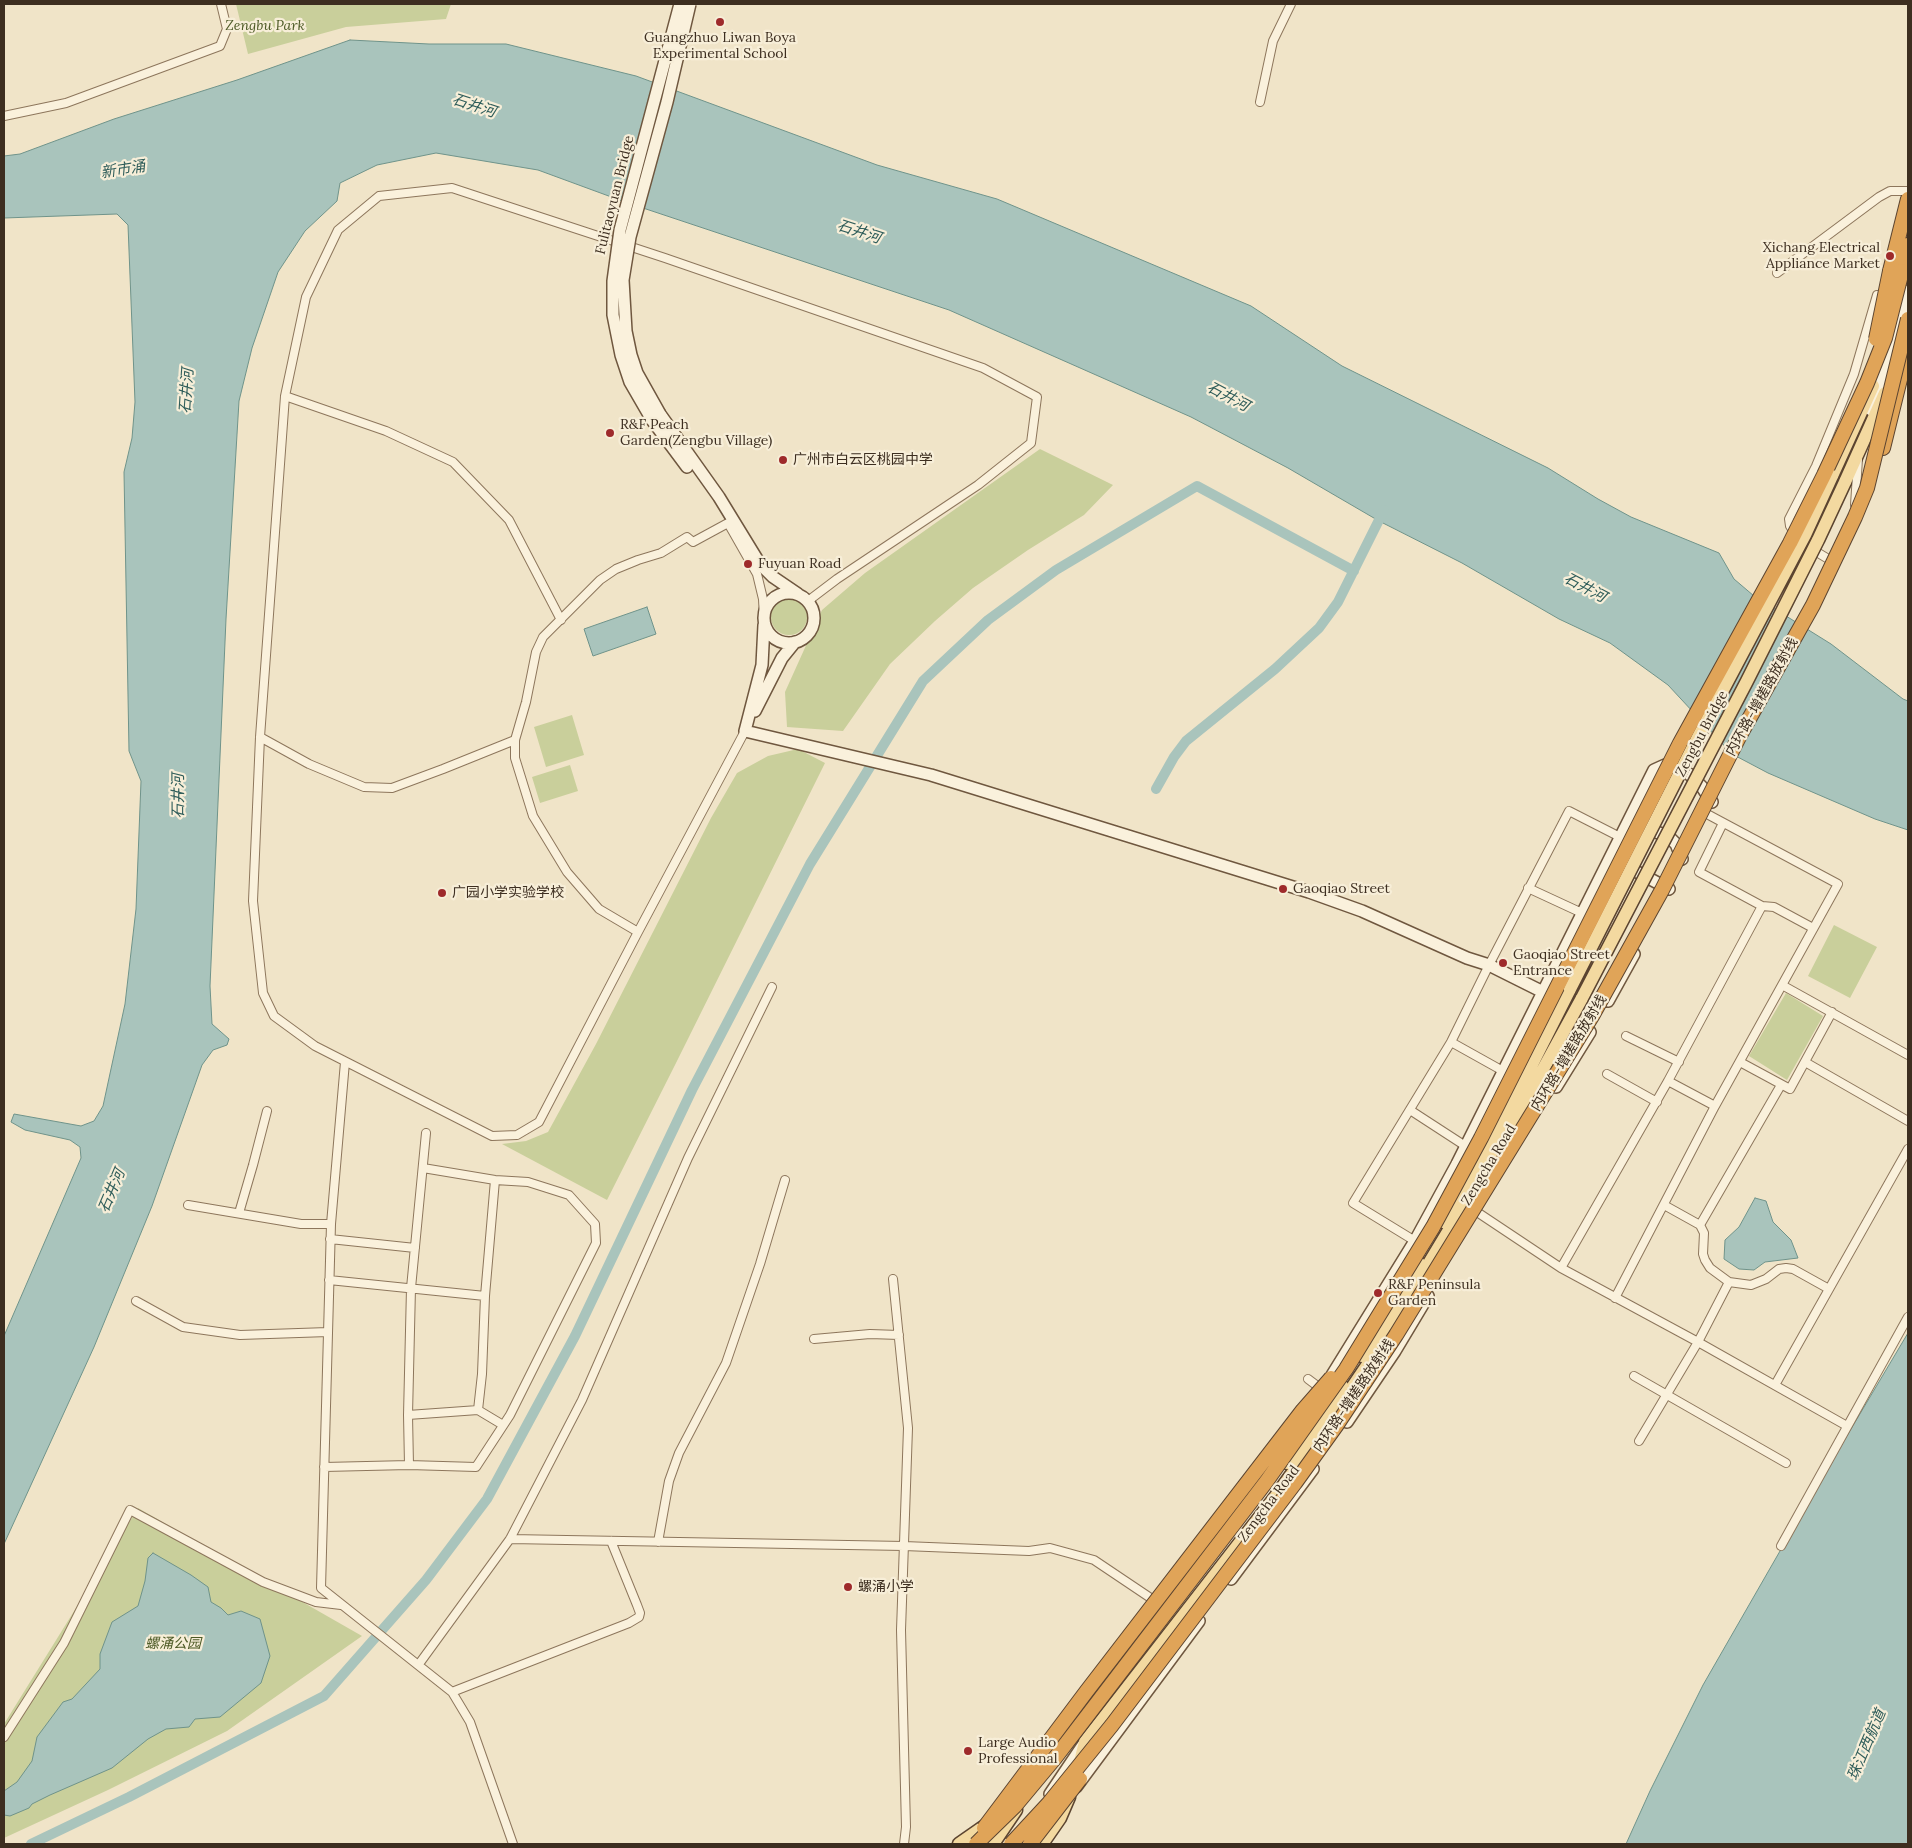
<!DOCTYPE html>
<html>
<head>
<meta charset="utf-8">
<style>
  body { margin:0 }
  #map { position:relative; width:1912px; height:1848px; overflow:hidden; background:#f0e4c8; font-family:Lora,serif }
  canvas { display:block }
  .frame { position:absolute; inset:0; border:5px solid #3d2e20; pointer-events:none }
</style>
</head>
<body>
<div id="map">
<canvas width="1912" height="1848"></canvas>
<div class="frame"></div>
</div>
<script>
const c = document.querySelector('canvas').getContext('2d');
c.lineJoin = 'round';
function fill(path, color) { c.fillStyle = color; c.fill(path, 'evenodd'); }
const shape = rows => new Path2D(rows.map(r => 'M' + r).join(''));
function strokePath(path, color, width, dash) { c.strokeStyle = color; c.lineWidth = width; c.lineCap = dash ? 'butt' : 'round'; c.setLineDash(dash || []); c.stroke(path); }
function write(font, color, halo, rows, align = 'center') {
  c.font = font + ' Lora,"Noto Sans SC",serif'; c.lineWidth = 4.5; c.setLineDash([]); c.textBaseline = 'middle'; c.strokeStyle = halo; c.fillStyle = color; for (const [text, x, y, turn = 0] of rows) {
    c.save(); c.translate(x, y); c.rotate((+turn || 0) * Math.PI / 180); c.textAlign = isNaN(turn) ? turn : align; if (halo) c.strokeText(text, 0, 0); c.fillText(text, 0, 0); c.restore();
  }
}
fill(shape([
  [236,4,451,4,446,19,346,27,248,54],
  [1040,449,1113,485,1084,515,1028,550,973,588,935,621,890,664,843,731,787,727,785,692,822,610,865,573],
  '771 617a18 18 0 1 1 36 0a18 18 0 1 1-36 0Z',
  [572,715,584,755,546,767,534,727],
  [798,749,825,763,675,1065,607,1200,502,1144,526,1141,548,1132,596,1044,711,818,737,773,768,756],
  [570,765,578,791,540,803,532,777],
  [1834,925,1877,947,1850,998,1808,976],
  [1786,993,1823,1016,1787,1080,1749,1056],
  [138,1508,362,1636,227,1731,108,1790,4,1838,4,1724]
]), '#c9cf9b');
const water = shape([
  [350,40,429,44,506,44,636,76,877,165,997,199,1251,306,1342,366,1548,468,1598,499,1631,517,1719,553,1734,579,1754,596,1831,644,1903,699,1908,701,1908,830,1875,819,1768,773,1732,754,1668,685,1610,643,1559,619,1462,563,1379,521,1288,468,1191,417,949,310,625,202,538,170,436,153,377,165,340,183,337,201,305,231,278,272,252,348,239,401,226,619,210,986,212,1024,229,1039,227,1045,213,1050,202,1065,152,1206,94,1347,4,1544,4,1336,81,1158,80,1147,70,1140,25,1130,11,1122,14,1114,81,1126,94,1121,103,1106,125,1004,136,909,141,781,129,751,124,472,132,438,135,402,128,225,117,214,4,218,4,156,20,154,114,119,237,80,350,40],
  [647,607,656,634,593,656,584,629,647,607],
  [1755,1198,1766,1201,1773,1222,1791,1240,1798,1258,1765,1262,1754,1270,1739,1269,1724,1259,1725,1240,1739,1227,1755,1198],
  [1908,1333,1908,1844,1626,1844,1650,1791,1703,1685,1826,1471,1908,1333],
  [153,1553,191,1575,208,1587,211,1602,221,1608,228,1615,241,1611,260,1619,270,1656,261,1683,220,1717,195,1719,189,1727,166,1729,148,1739,112,1768,50,1795,32,1804,29,1808,10,1816,4,1815,4,1791,17,1782,32,1761,37,1737,63,1702,72,1699,100,1669,100,1654,112,1622,138,1606,145,1581,148,1558,153,1553]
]);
fill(water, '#a9c4bc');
strokePath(water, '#6f938a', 1);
strokePath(shape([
  [1156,789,1174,757,1186,741,1275,669,1319,628,1338,602,1384,510],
  [31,1844,129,1797,324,1696,426,1580,487,1499,575,1336,692,1090,810,864,923,681,988,620,1056,570,1197,486,1354,571]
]), '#a9c4bc', 10);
const street = shape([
  [1260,102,1273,41,1291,4],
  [4,116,66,103,220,46,227,29,221,4],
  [1777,273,1879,197,1890,191,1908,191],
  [285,396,386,431,453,462,509,520,561,620],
  [1855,505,1858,459],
  [1796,536,1790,526,1789,519,1816,466,1854,374,1877,295,1886,296],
  [1810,548,1835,563],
  [745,731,638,932,539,1122,517,1135,492,1136,315,1046,274,1016,263,993,253,901,260,737,285,396,306,297,338,230,379,196,452,188,665,258,983,368,1037,397,1031,443,978,485,837,579,808,601],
  [260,737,309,764,364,787,392,788,443,769,515,740],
  [1723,823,1699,872,1762,906,1774,907,1813,928],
  [1528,888,1582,913],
  [638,932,599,909,567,872,533,816,515,758,515,740,526,702,536,652,543,637,600,580,616,569,638,560,661,553,687,537,693,542,728,523,757,574,763,599,764,619],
  [1782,985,1908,1055],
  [1626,1036,1679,1062],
  [1451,1042,1503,1071],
  [345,1062,331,1224,321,1588,452,1692,470,1722,513,1844],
  [1740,1062,1790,1089,1832,1012],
  [1805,1062,1908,1121],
  [1607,1074,1657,1102],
  [1668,1081,1715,1106],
  [1410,1110,1470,1149],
  [188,1205,301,1224,331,1224],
  [1664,1205,1700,1225,1704,1233,1703,1254,1705,1260,1710,1268,1729,1282,1751,1285,1766,1279,1779,1269,1786,1268,1793,1269,1829,1289],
  [1471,1208,1561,1268,1698,1342,1847,1426],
  [239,1213,253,1165,267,1111],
  [1700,1225,1781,1085],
  [330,1239,415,1248],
  [1415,1241,1353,1203,1451,1042,1489,965,1569,811,1620,837],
  [1561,1268,1668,1081,1762,906],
  [893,1279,908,1428,901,1630,906,1827,904,1844],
  [329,1280,485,1296,495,1180],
  [1615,1298,1715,1106,1838,884,1707,814],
  [136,1301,183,1327,240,1335,328,1332],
  [814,1339,870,1334,899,1335],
  [1634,1376,1786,1463],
  [1308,1379,1324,1391],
  [1775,1385,1908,1149],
  [478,1410,503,1425],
  [408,1415,478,1410,482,1374,485,1296],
  [1639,1441,1698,1342,1729,1282],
  [409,1465,408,1415,411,1288,426,1133],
  [324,1467,409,1465,476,1467,510,1415,596,1243,595,1224,569,1195,528,1182,495,1180,423,1168],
  [510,1539,904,1546,1029,1551,1050,1548,1094,1560,1158,1603],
  [658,1542,669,1481,679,1453,726,1363,760,1264,785,1180],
  [1781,1546,1908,1317],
  [419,1664,510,1539,582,1400,688,1158,772,987],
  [452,1692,629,1623,639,1617,640,1613,637,1605,611,1541],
  [4,1737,64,1643,130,1510,263,1582,316,1602,341,1605]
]);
const secondary = shape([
  [1871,410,1895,342,1908,291],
  [660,414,719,497,760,564,773,577,798,594],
  [652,420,687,467],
  '764 618a25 25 0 1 1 50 0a25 25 0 1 1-50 0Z',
  [755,711,782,658,795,642],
  [745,731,931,775,1309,892,1362,911,1467,958,1489,965,1543,992],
  [745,731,762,665,764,625],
  [1642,831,1656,832,1668,836,1676,844,1682,859],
  [1624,865,1669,889],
  [1608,1001,1634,954],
  [1556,1087,1590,1032],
  [1326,1385,1415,1241,1457,1164,1654,770,1665,765,1676,768,1689,774,1702,787,1712,802],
  [1347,1422,1395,1351,1428,1296],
  [1231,1579,1313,1469],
  [1064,1738,1110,1671],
  [1076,1787,1199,1621],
  [1050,1794,1083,1745]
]);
const primary = shape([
  [1832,476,1873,386],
  [1845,482,1885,393],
  [1443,1222,1515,1098,1570,989],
  [1362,1356,1419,1263],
  [1287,1463,1342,1386],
  [1079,1766,1085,1742,1276,1496,1317,1439,1370,1361,1517,1117,1582,998],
  [959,1844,992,1821],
  [993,1844,1016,1810],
  [1042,1844,1060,1818,1069,1797]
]);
const highway = shape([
  [1890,271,1908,199],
  [1902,271,1908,245],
  [1883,448,1905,359]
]);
strokePath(street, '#8d765c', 10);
strokePath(secondary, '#6f573f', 14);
strokePath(primary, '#5b4430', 15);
strokePath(highway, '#5b4430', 16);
strokePath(street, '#faf1dc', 8);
strokePath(secondary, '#faf1dc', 11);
strokePath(primary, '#f3d9a0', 12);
strokePath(highway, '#e0a458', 14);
const secondaryBridge = shape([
  [660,414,637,373,631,355,626,331,623,280,630,237,667,102,690,4],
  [652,420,630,382,621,355,613,315,613,281,620,230,680,4]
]);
const primaryBridge = shape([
  [1570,989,1697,739,1805,535,1832,476],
  [1582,998,1747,681,1818,540,1845,482]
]);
const highwayBridge = shape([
  [1876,339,1890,271],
  [984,1828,1086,1692,1303,1410,1331,1378],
  [976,1844,1015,1806,1055,1758,1266,1482,1346,1369,1433,1227,1481,1138,1680,743,1790,543,1824,475,1867,383,1885,338,1902,271],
  [1011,1844,1049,1803,1112,1725,1295,1483,1336,1426,1396,1335,1592,1016,1662,890,1740,735,1813,605,1855,517,1867,488,1908,319],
  [1030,1844,1080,1779]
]);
strokePath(secondaryBridge, '#6f573f', 14, []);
strokePath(primaryBridge, '#5b4430', 15, []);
strokePath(highwayBridge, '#5b4430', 16, []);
strokePath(secondaryBridge, '#faf1dc', 11);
strokePath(primaryBridge, '#f3d9a0', 12);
strokePath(highwayBridge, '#e0a458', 14);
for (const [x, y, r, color] of [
  [720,22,5,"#9e2a2b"],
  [1890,256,5,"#9e2a2b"],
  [610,433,5,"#9e2a2b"],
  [783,460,5,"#9e2a2b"],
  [748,564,5,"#9e2a2b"],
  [1283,889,5,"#9e2a2b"],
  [442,893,5,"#9e2a2b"],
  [1503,963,5,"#9e2a2b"],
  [1378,1293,5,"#9e2a2b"],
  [848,1587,5,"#9e2a2b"],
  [968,1751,5,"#9e2a2b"]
]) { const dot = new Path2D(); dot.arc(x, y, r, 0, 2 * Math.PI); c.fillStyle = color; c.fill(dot); strokePath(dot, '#f7eed8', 2); }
write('italic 14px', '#4d5a26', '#f7eed8', [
  ["Zengbu Park",265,26],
  ["螺涌公园",173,1644]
]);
write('14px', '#3d2e20', '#f7eed8', [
  ["Guangzhuo Liwan Boya",720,38,"center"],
  ["Experimental School",720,54,"center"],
  ["Xichang Electrical",1880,248,"right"],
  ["Appliance Market",1880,264,"right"],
  ["R&F Peach",620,425],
  ["Garden(Zengbu Village)",620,441],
  ["广州市白云区桃园中学",793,460],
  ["Fuyuan Road",758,564],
  ["Gaoqiao Street",1293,889],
  ["广园小学实验学校",452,893],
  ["Gaoqiao Street",1513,955],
  ["Entrance",1513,971],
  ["R&F Peninsula",1388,1285],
  ["Garden",1388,1301],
  ["螺涌小学",858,1587],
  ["Large Audio",978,1743],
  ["Professional",978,1759]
], 'left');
write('14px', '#3d2e20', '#f7eed8', [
  ["Fulitaoyuan Bridge",615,195,-76],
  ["内环路-增槎路放射线",1762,697,-61],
  ["Zengbu Bridge",1702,734,-62],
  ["内环路-增槎路放射线",1569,1053,-59],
  ["Zengcha Road",1489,1165,-59],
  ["内环路-增槎路放射线",1354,1396,-56],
  ["Zengcha Road",1269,1504,-53]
]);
write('italic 15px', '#2f5d5a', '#f7eed8', [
  ["石井河",474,106,18],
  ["新市涌",123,170,-9],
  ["石井河",859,232,18],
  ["石井河",187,391,-86],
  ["石井河",1228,397,28],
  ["石井河",1585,588,28],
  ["石井河",179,796,-90],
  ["石井河",112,1191,-67],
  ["珠江西航道",1867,1745,-67]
]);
</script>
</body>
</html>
